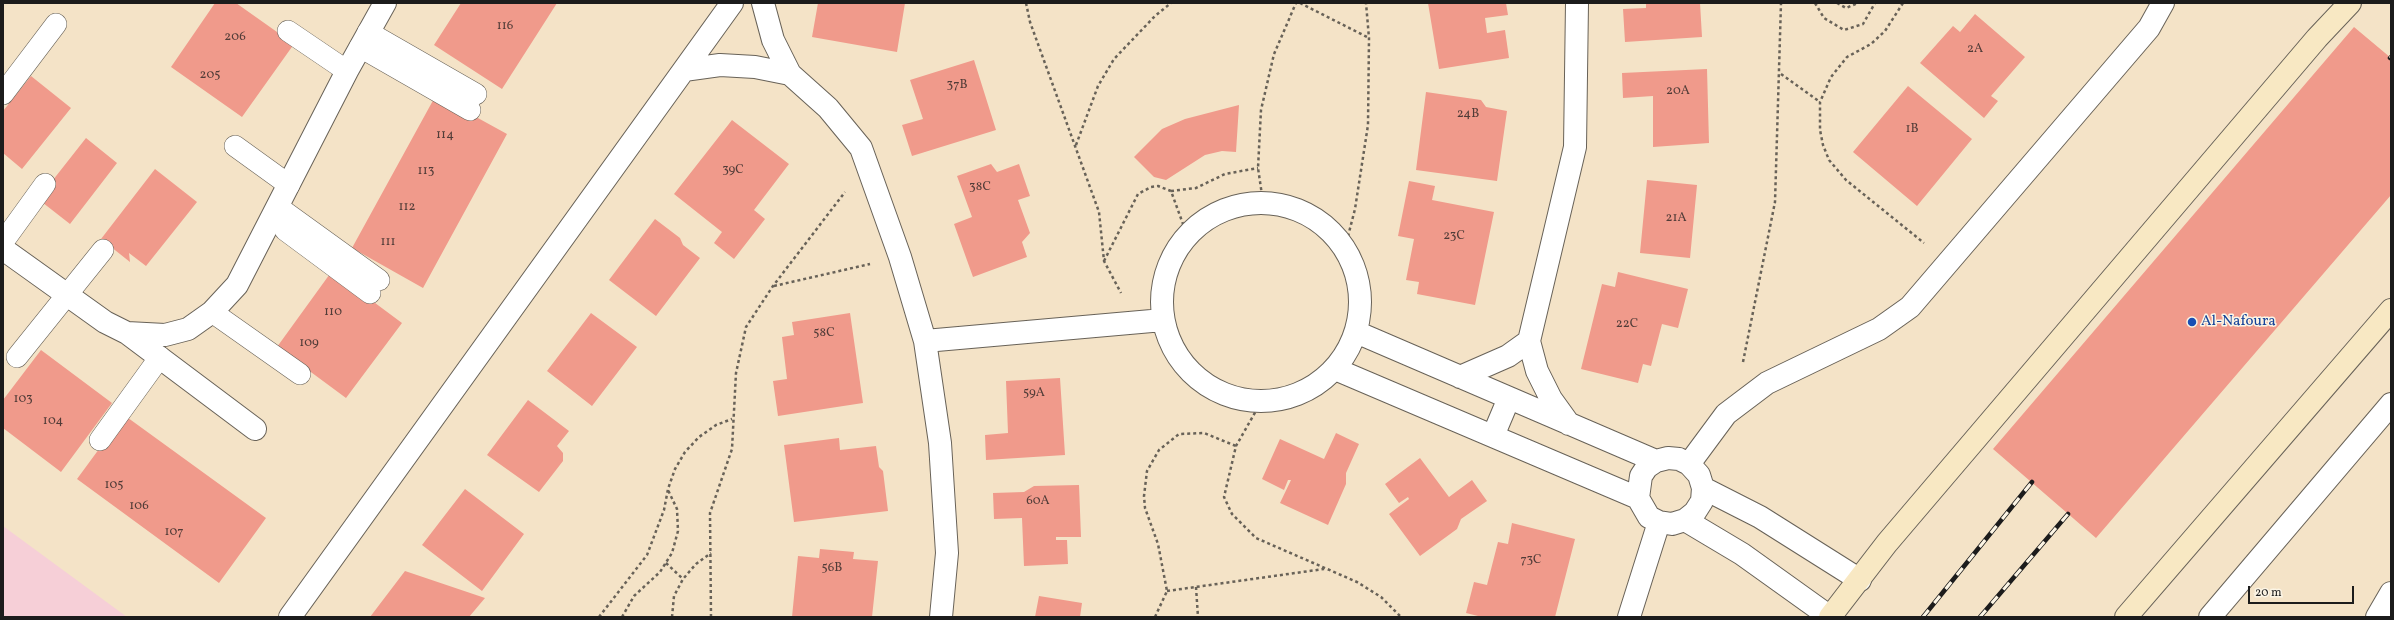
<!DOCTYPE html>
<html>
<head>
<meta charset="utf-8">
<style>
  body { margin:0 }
  #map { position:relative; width:2394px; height:620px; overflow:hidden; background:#f4e3c7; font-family:Vollkorn,serif }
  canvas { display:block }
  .frame { position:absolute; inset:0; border:4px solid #1c1c1c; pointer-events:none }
  .scale { position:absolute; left:2248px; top:586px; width:106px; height:18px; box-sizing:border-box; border:2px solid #1c1c1c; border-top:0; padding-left:5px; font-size:12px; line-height:14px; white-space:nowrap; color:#1c1c1c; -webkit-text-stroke:3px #fcf5e5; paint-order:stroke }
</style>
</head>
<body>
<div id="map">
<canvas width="2394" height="620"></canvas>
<div class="frame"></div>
<div class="scale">20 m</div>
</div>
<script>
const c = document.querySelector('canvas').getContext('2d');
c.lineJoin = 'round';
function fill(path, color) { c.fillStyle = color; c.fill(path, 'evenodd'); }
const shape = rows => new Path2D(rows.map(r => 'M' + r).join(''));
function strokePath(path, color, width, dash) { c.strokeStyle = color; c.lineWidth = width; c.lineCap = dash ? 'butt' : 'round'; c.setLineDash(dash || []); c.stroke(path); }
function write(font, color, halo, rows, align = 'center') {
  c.font = font + ' Vollkorn,serif'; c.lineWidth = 3; c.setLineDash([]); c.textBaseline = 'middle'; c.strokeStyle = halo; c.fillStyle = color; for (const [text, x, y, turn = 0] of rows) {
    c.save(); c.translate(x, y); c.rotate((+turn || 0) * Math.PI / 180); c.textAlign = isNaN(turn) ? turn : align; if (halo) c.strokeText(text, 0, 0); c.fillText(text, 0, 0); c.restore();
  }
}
fill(shape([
  [3,526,127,617,3,617]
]), '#f6cfd7');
fill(shape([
  [215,3,236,3,294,44,242,117,171,67],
  [461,3,557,3,502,89,434,45],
  [818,3,905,3,897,52,812,37],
  [1428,3,1506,3,1508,15,1485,18,1487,33,1505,30,1509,58,1439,69],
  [1646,3,1700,3,1702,37,1625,42,1623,9,1646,8],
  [1975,14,2025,57,1991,96,1998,101,1984,118,1920,63,1953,26,1960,32],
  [2354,27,2391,58,2391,195,2096,538,1993,449],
  [974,60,996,130,912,156,902,125,923,119,910,80],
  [1707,69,1709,143,1653,147,1653,96,1623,98,1622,73],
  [31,76,71,108,22,169,3,153,3,111],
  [1908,86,1972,139,1917,206,1853,152],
  [1426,92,1481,100,1486,107,1507,111,1497,181,1416,170],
  [436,95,507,134,423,288,352,248],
  [1239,105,1236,152,1222,151,1205,155,1166,180,1154,177,1134,157,1162,129,1185,119],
  [732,120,789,164,754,210,765,219,734,259,714,243,722,232,674,194],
  [86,138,117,163,70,224,38,199],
  [991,164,997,172,1019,164,1030,196,1018,200,1030,233,1022,242,1027,257,973,277,954,224,972,217,957,176],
  [155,169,197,202,146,266,129,253,130,262,101,239],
  [1647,180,1697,185,1690,258,1640,253],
  [1409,181,1435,186,1432,200,1494,212,1475,305,1417,294,1419,282,1406,280,1414,239,1398,236],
  [655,219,680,238,683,245,700,258,656,316,609,280],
  [332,271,402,323,346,398,277,347],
  [1618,272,1688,289,1678,328,1662,324,1651,366,1643,364,1638,383,1581,369,1602,284,1615,287],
  [591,313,637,347,592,406,547,371],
  [850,313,863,403,778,416,773,381,787,379,782,337,794,335,792,322],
  [41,350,112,403,61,472,3,428,3,400],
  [1060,378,1065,455,986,460,985,435,1008,433,1006,381],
  [528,400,569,431,557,446,563,453,563,461,539,492,487,455],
  [124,415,266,518,219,583,77,479],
  [1336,433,1359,444,1346,473,1346,484,1328,525,1280,503,1291,480,1288,480,1284,490,1262,479,1280,439,1324,459],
  [839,438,840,450,876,446,879,467,883,471,888,511,794,522,784,445],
  [1420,458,1449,497,1472,480,1487,501,1461,519,1457,529,1420,556,1389,514,1409,499,1408,497,1399,503,1385,484],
  [1079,485,1081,537,1056,537,1056,540,1067,540,1068,564,1024,566,1022,518,994,519,993,493,1024,492,1034,486],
  [465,489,524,534,482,591,422,545],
  [1512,523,1575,539,1555,617,1482,617,1466,613,1474,582,1487,585,1498,542,1508,544],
  [820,549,854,552,853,559,878,561,872,617,792,617,798,556,819,558],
  [405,571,485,598,469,617,370,617],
  [1039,596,1082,603,1080,617,1035,617]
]), '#f09a8b');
const lane = shape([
  [288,31,347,71],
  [368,32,476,94],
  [360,47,470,110],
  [3,94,56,24],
  [235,146,289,185],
  [278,207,379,280],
  [285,230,370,293],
  [3,242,45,184],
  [212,312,300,374],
  [17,357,103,250],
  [100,440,160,357]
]);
const street = shape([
  [763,3,773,40,790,74,828,108,861,148,900,257,925,341,940,443,947,553,941,617],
  [684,70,720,65,755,67,790,74],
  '1162 302a99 99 0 1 1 198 0a99 99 0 1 1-198 0Z',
  [3,249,105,322,127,333,165,335,188,329,212,312,237,285,347,71,385,3],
  [1356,332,1656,461],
  [127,333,255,429],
  [925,341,1163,320],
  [1335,369,1638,498],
  [1460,377,1508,356,1529,341],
  [1569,424,1551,399,1537,371,1529,341,1575,147,1577,3],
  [1493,436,1509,398],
  [1689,464,1726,414,1767,383,1879,329,1910,307,2149,28,2163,3],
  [1703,488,1702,501,1695,512,1685,520,1672,524,1659,522,1649,517,1638,498,1641,476,1647,467,1656,461,1668,458,1679,459,1689,464,1699,475,1703,488,1760,517,1860,580],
  [1685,520,1742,554,1830,617],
  [290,617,732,3],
  [1629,617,1659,522],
  [2210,617,2391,404],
  [2377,617,2391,593]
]);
const secondary = shape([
  [1830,617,1887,543,2317,38,2350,3],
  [2126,617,2391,310]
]);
strokePath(lane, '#686258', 22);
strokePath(street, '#686258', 24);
strokePath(secondary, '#686258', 24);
strokePath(shape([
  [1026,3,1030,22,1099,212,1104,261,1121,293],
  [1300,3,1369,38],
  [1815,3,1824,18,1844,30,1863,24,1875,3],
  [1837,3,1846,8,1858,3],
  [1903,3,1885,31,1871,44,1847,57,1831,77,1820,102,1820,130,1823,145,1829,160,1846,180,1924,243],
  [1781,74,1820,102],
  [1076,145,1098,86,1114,59,1155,16,1171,3],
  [1171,191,1196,188,1225,174,1258,168],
  [1263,202,1258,168,1261,110,1274,54,1296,3],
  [1345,248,1355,209,1368,125,1369,38,1366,3],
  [1104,261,1138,194,1151,187,1158,186,1171,191,1187,235],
  [774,286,870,264],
  [1743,362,1775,202,1781,3],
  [1261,402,1236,446,1224,497,1232,514,1256,538,1357,582,1381,597,1401,617],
  [666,563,683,579],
  [1196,587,1198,617],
  [1167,591,1324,569],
  [599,617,647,555,664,510,668,489,675,469,685,452,699,437,716,425,732,419],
  [622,617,634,596,660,572,672,553,678,531,677,509,668,490],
  [672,617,674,596,683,579,696,564,711,553],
  [711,617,710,513,732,449,736,373,746,327,773,286,845,192],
  [1155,617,1167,591,1158,544,1145,508,1144,496,1147,471,1159,450,1179,434,1204,433,1236,446]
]), '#686258', 2.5, [3, 3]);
strokePath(lane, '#fff', 21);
strokePath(street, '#fff', 22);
strokePath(secondary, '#f8e8c3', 22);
const rail = shape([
  [2390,58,2391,57],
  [1923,617,2032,482],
  [1980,617,2068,514]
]);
strokePath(rail, '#1c1c1c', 4.5);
strokePath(rail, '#fcf5e5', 3, [9]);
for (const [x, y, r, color] of [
  [2192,322,5,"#1a4fb4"]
]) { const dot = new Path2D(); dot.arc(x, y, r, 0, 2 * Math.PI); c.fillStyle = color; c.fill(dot); strokePath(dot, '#fcf5e5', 1.5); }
write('13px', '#513c38', null, [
  ["116",505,27],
  ["206",235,38],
  ["2A",1975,50],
  ["205",210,76],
  ["37B",957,86],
  ["20A",1678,92],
  ["24B",1468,115],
  ["1B",1912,130],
  ["114",445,136],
  ["39C",733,171],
  ["113",426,172],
  ["38C",980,188],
  ["112",407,208],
  ["21A",1676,219],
  ["23C",1454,237],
  ["111",388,243],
  ["110",333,313],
  ["22C",1627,325],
  ["58C",824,334],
  ["109",309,344],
  ["59A",1034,394],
  ["103",23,400],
  ["104",53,422],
  ["105",114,486],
  ["60A",1038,502],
  ["106",139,507],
  ["107",174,533],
  ["73C",1531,561],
  ["56B",832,569]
]);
write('15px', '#164399', '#fcf5e5', [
  ["Al-Nafoura",2201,322]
], 'left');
</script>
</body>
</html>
